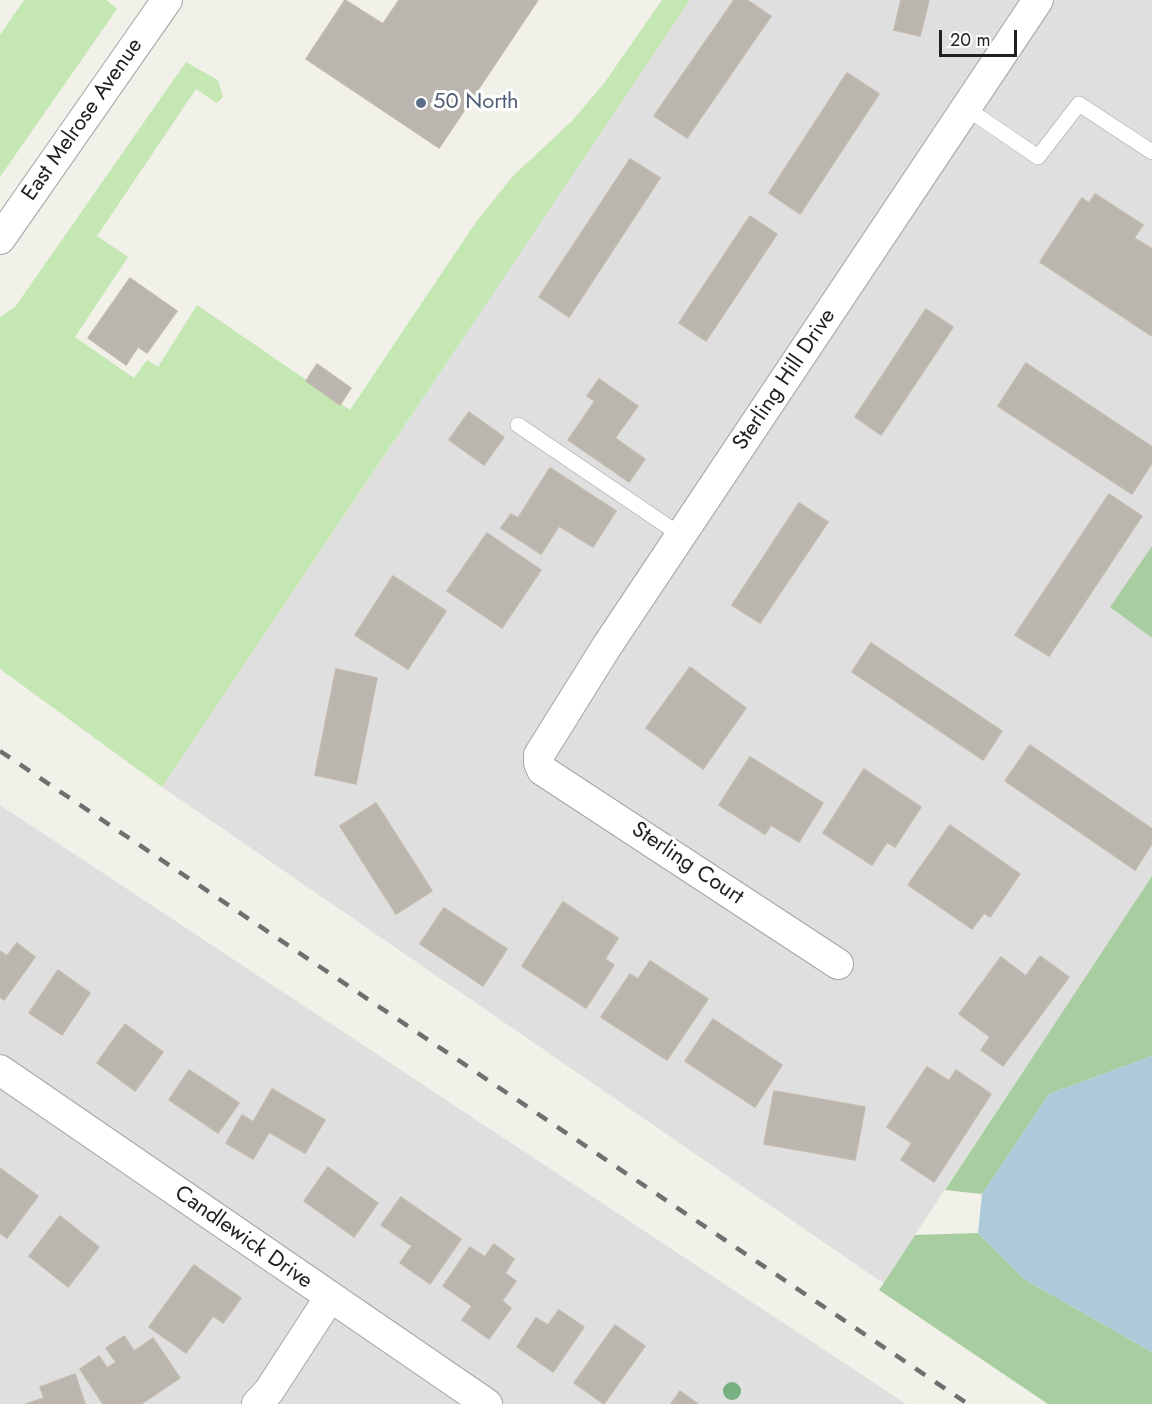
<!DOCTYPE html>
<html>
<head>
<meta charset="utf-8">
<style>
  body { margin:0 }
  #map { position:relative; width:1152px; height:1404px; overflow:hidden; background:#f1f0e9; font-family:Jost,sans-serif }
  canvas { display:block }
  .scale { position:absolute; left:939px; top:30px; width:78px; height:27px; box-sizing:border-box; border:3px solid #212121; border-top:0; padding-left:8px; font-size:18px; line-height:21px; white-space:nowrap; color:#212121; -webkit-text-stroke:4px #fff; paint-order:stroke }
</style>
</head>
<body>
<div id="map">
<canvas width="1152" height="1404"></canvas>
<div class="scale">20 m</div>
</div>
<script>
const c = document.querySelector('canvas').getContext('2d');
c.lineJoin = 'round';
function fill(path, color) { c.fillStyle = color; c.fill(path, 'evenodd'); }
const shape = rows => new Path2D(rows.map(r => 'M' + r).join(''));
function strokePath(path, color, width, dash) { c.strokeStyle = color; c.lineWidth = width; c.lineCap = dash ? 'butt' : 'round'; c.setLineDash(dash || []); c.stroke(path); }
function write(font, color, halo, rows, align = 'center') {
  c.font = font + ' Jost,sans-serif'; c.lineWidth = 6; c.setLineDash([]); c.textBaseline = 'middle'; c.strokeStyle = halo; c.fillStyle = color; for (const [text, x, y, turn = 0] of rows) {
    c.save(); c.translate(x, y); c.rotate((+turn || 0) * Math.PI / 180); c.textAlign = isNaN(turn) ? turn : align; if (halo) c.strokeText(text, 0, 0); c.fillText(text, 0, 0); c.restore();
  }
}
fill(shape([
  [690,0,1152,0,1152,546,1110,607,1152,638,1152,876,883,1283,162,787],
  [0,805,906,1404,0,1404]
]), '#dfdfdf');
fill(shape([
  [24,0,106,0,117,9,0,177,0,35],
  [662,0,690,0,162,787,0,669,0,317,15,307,186,62,218,80,223,97,217,103,196,89,97,236,128,257,75,337,134,378,147,360,158,367,197,305,350,410,476,222,513,176,573,120,605,82]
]), '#c5e7b3');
fill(shape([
  [1152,546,1152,638,1110,607],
  [1152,876,1152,1056,1049,1094,982,1194,945,1190],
  [978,1233,1024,1279,1152,1352,1152,1404,1048,1404,879,1290,915,1235]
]), '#a7cda1');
fill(shape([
  [1152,1056,1152,1352,1024,1279,978,1233,982,1194,1049,1094]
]), '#adcadb');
const building = shape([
  [345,0,383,24,399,0,538,0,439,148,306,59,345,0],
  [734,0,747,0,771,16,687,138,654,116,734,0],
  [901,0,929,0,920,36,894,30,901,0],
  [847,73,879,94,800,214,769,193,847,73],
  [630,159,660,178,569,317,539,297,630,159],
  [1095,194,1143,225,1134,238,1152,249,1152,336,1040,262,1082,198,1089,203,1095,194],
  [750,216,777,234,706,341,679,323,750,216],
  [130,278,177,311,147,353,138,347,126,365,88,338,130,278],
  [926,309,953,327,881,435,855,417,926,309],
  [1026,363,1152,447,1152,463,1132,494,998,406,1026,363],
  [317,364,351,388,340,405,306,381,317,364],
  [599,379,638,406,615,438,645,459,629,482,568,440,595,401,587,396,599,379],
  [469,412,504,437,484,465,449,440,469,412],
  [550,468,616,511,593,547,559,526,541,554,501,528,511,514,518,518,550,468],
  [1109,494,1142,516,1049,656,1015,635,1109,494],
  [799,503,828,522,760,623,732,605,799,503],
  [487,533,541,570,502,628,447,591,487,533],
  [393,576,446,611,408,669,355,635,393,576],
  [871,643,1002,731,983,760,852,672,871,643],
  [690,667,746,708,703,769,646,728,690,667],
  [336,669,377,678,356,784,315,775,336,669],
  [1030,745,1152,829,1152,844,1135,870,1005,781,1030,745],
  [750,757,823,803,799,842,771,825,765,834,719,805,750,757],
  [864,769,921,807,895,847,887,842,872,865,823,833,864,769],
  [376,803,432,891,396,914,340,826,376,803],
  [950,825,1020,874,990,917,984,913,972,929,908,885,950,825],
  [563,902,618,938,605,959,614,965,586,1008,522,966,563,902],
  [444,908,507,949,483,986,420,944,444,908],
  [17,943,35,957,4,1000,0,997,0,951,7,956,17,943],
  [1040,956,1069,977,1003,1066,981,1050,990,1037,959,1014,1001,957,1026,976,1040,956],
  [650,961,708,999,667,1060,601,1017,630,974,638,979,650,961],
  [58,970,90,993,62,1035,29,1013,58,970],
  [713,1019,782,1065,755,1107,685,1061,713,1019],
  [125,1024,163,1052,135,1091,97,1063,125,1024],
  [927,1067,949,1081,956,1070,991,1094,934,1182,901,1160,912,1143,887,1127,927,1067],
  [189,1070,239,1103,218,1133,169,1100,189,1070],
  [272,1089,325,1120,305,1153,269,1132,253,1159,226,1143,242,1115,253,1122,272,1089],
  [774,1091,865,1107,855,1160,764,1144,774,1091],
  [328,1167,378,1203,354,1237,304,1201,328,1167],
  [0,1168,38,1196,7,1238,0,1233,0,1168],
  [401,1197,461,1239,430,1284,400,1263,412,1246,381,1225,401,1197],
  [60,1216,99,1247,68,1287,29,1256,60,1216],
  [494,1244,514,1259,505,1273,516,1281,502,1301,511,1308,489,1339,462,1320,472,1306,443,1286,470,1247,485,1257,494,1244],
  [194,1265,241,1298,223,1323,213,1316,186,1353,149,1327,194,1265],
  [559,1310,584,1327,553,1372,517,1347,536,1318,548,1325,559,1310],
  [615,1325,645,1346,604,1404,574,1383,615,1325],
  [124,1336,134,1351,153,1338,180,1378,141,1404,103,1404,80,1369,99,1356,107,1368,116,1362,106,1348,124,1336],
  [75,1374,85,1404,26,1404,44,1398,40,1387,75,1374],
  [680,1391,698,1404,671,1404,680,1391]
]);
fill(building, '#bab6af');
strokePath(building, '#c2b9ac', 1.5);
const service = shape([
  [966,108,1038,157,1079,104,1152,152],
  [518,425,682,536]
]);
const minor = shape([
  [0,239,167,0],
  [838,964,542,770,539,763,539,755,607,646,1038,0],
  [0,1070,487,1404],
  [257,1404,269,1391,330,1297]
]);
strokePath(service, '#a5a5a5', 16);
strokePath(minor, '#a5a5a5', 32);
strokePath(service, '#fff', 15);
strokePath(minor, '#fff', 30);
strokePath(shape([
  [0,751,968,1404]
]), '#6f6f6f', 4.5, [12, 12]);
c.fillStyle = '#77b081';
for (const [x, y] of [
  [732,1391]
]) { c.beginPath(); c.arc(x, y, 9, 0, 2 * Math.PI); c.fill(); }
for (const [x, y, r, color] of [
  [421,103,6,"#5c6f8a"]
]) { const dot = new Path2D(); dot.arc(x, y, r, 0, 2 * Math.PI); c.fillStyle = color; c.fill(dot); strokePath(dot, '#fff', 2); }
write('22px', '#4e5e75', '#fff', [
  ["50 North",433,103]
], 'left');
write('22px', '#212121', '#fff', [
  ["East Melrose Avenue",83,120,-55],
  ["Sterling Hill Drive",785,380,-56],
  ["Sterling Court",687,864,34],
  ["Candlewick Drive",243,1238,35]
]);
</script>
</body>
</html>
